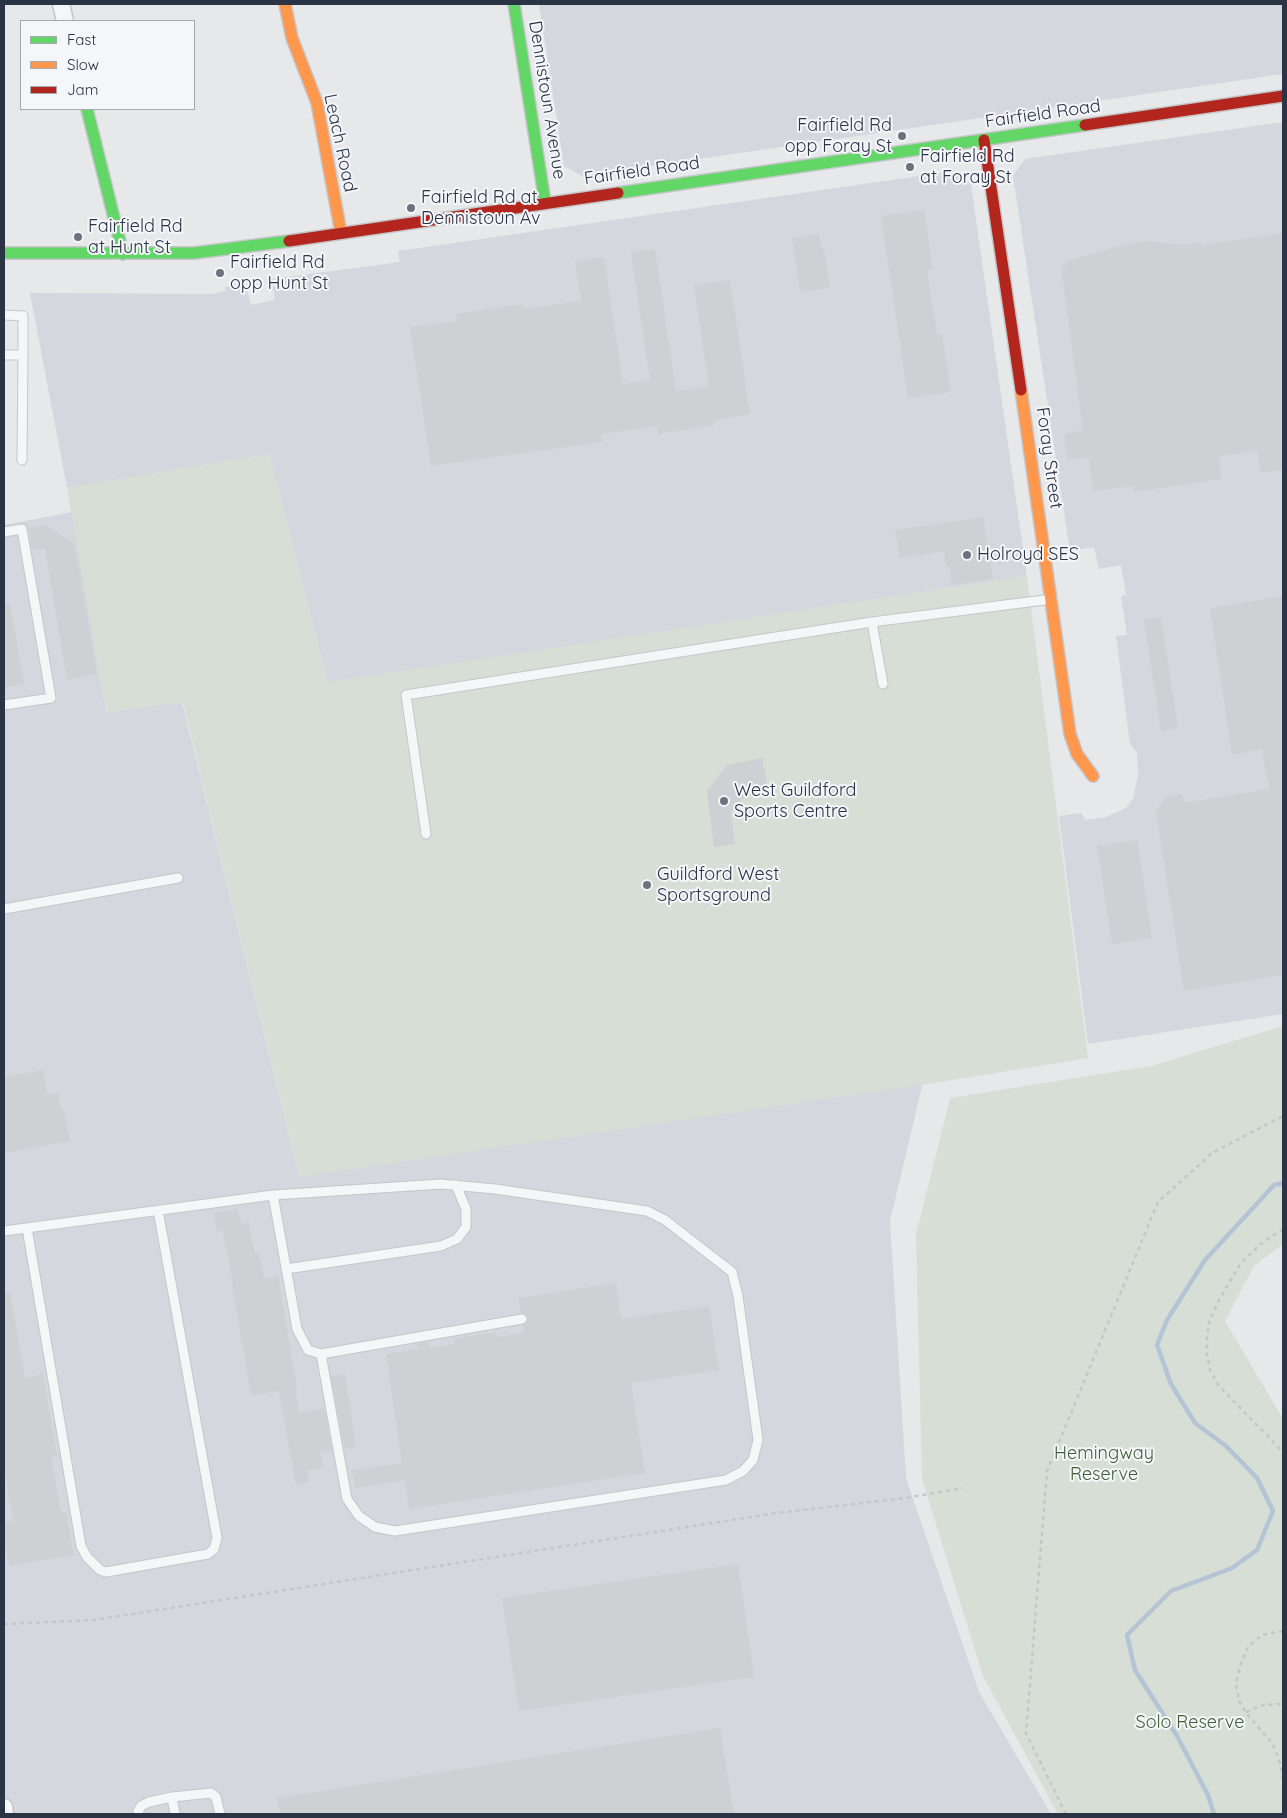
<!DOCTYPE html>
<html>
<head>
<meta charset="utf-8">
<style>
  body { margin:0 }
  #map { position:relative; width:1287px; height:1818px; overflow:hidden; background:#e6e8ea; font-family:Quicksand,sans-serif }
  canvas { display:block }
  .frame { position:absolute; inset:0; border:5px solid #2b3445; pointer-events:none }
  .legend { position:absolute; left:20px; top:20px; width:175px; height:90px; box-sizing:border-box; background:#f4f6f9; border:1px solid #a4a8b1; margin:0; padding:6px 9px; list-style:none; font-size:15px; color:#2b3445 }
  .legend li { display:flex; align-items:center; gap:10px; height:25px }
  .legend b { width:25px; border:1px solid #a4a8b1 }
</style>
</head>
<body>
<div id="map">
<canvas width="1287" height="1818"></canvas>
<div class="frame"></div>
<ul class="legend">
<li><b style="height:6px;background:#63d668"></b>Fast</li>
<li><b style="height:6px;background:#ff974d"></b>Slow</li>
<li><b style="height:6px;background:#b3261e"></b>Jam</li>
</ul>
</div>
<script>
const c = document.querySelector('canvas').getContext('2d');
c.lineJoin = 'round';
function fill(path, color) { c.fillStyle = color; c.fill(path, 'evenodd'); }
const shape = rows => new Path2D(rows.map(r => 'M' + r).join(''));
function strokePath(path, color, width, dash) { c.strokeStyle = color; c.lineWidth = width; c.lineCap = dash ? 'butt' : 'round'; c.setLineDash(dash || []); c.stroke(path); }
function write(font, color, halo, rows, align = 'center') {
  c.font = font + ' Quicksand,sans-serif'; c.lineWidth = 4; c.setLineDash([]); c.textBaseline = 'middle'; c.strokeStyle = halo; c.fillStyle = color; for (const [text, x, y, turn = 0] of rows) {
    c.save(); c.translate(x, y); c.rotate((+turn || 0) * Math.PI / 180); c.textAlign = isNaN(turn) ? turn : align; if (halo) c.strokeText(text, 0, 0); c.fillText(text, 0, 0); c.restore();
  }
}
fill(shape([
  [539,4,1283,4,1283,74,582,176,564,166],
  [1283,122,1283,1014,1088,1044,1059,816,1081,813,1085,820,1106,817,1126,808,1133,799,1138,775,1137,753,1130,744,1116,636,1127,635,1121,596,1126,595,1121,565,1099,569,1094,547,1070,551,1013,176,1025,159],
  [954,171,971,184,1027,576,328,683,269,454,67,488,30,293,212,294,226,291,225,287,245,284,251,305,275,300,271,279,400,262,398,251],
  [72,512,106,712,182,702,299,1177,926,1069,890,1221,906,1478,979,1692,1051,1814,4,1814,4,525]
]), '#d4d7dd');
fill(shape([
  [269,454,328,682,1027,576,1088,1058,940,1082,299,1177,183,702,106,712,67,488],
  [1283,1026,1283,1244,1254,1266,1225,1321,1283,1419,1283,1814,1058,1814,983,1676,922,1479,916,1234,950,1098,1151,1066]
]), '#d6ded6');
strokePath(shape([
  [1214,1814,1208,1795,1177,1736,1135,1670,1127,1635,1171,1591,1232,1568,1257,1550,1273,1511,1257,1478,1226,1446,1195,1423,1171,1384,1157,1345,1167,1320,1205,1260,1274,1185,1283,1183]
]), '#b4c4d5', 4.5);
fill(shape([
  [924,210,933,269,927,270,937,334,942,334,951,392,908,398,881,216],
  [1283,233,1283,470,1261,473,1257,451,1219,456,1221,479,1134,492,1134,486,1093,491,1089,457,1068,460,1064,434,1083,430,1061,266,1066,265,1066,262,1118,246,1144,241,1184,245,1202,243,1202,245],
  [819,234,822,250,824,249,830,288,800,292,792,238],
  [655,249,676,391,709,386,694,285,730,280,750,414,714,420,714,425,658,434,657,426,601,434,602,442,431,466,410,327,457,321,456,314,523,304,524,309,581,301,575,261,604,257,623,384,650,380,631,252],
  [983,517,993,579,952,585,949,566,946,567,944,551,900,558,895,530],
  [46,525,75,545,97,674,67,680,45,548,32,550,29,528],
  [1283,596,1283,975,1184,991,1156,811,1166,797,1182,794,1183,803,1269,789,1262,749,1232,755,1210,608],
  [4,603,10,603,24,684,4,687],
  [1161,617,1178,728,1161,731,1144,619],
  [762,758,767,784,752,787,731,812,735,844,714,847,707,791,727,765],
  [1137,840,1152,938,1112,944,1097,846],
  [43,1070,47,1095,58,1093,61,1111,64,1110,70,1141,4,1153,4,1077],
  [237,1209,241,1224,249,1222,255,1254,259,1253,264,1279,278,1276,297,1388,295,1388,299,1413,324,1408,332,1450,320,1452,323,1468,307,1471,309,1482,296,1485,279,1391,251,1395,232,1284,233,1284,223,1231,217,1231,214,1213],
  [616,1283,621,1319,709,1306,719,1370,631,1383,645,1473,409,1509,405,1480,355,1488,352,1470,402,1463,386,1354,418,1349,417,1344,428,1342,429,1348,455,1344,454,1339,496,1332,497,1337,524,1333,522,1325,526,1323,528,1318,526,1315,521,1313,518,1298],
  [10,1292,25,1378,43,1374,57,1456,51,1457,61,1512,66,1512,74,1555,9,1566,4,1538,4,1522,13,1521,4,1466,4,1293],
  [345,1374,356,1446,344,1448,331,1376],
  [738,1564,754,1677,519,1711,502,1598],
  [720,1728,734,1814,280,1814,277,1798]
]), '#ced0d3');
const lane = shape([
  [4,315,23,316,23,355],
  [4,355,23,355,22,460],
  [4,532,22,529,51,698,4,705],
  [872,622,883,684],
  [426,834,406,695,872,622,1052,599],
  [4,909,178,878],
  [273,1195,297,1329,308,1350,321,1354,522,1319],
  [27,1228,81,1546,87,1557,100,1570,106,1572,208,1554,214,1549,217,1538,158,1210],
  [4,1231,273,1195,441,1184,495,1189,647,1211,665,1220,732,1272,738,1296,758,1440,753,1460,743,1471,726,1480,395,1531,375,1527,359,1516,347,1499,321,1354],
  [286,1269,441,1246,457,1239,466,1227,466,1209,456,1185],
  [172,1797,175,1814],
  [139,1814,138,1811,141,1806,149,1802,172,1797,211,1793,216,1797,220,1814]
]);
const street = shape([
  [61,4,65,21],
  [4,1807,5,1814]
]);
const fast = shape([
  [514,4,545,202],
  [87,109,123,254],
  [618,193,1085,125],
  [4,253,194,253,289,241]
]);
const slow = shape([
  [285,4,292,38,317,103,341,233],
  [1021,390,1070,734,1077,754,1093,776]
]);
const jam = shape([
  [1085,125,1283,96],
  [984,140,1021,390],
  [289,241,618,193]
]);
strokePath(lane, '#c4c6c8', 11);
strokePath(street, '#c4c6c8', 19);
strokePath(fast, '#c4c6c8', 14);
strokePath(slow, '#c4c6c8', 14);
strokePath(jam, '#c4c6c8', 14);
strokePath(shape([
  [1283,1229,1259,1245,1239,1266,1220,1298,1209,1322,1207,1338,1207,1354,1210,1370,1219,1386,1283,1452],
  [4,1624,94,1620,776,1513,906,1498,963,1488],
  [1283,1631,1262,1635,1248,1647,1241,1663,1236,1683,1239,1701,1246,1713,1272,1743,1279,1759,1283,1779],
  [1246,1712,1263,1705,1283,1704],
  [1066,1814,1026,1733,1047,1471,1158,1202,1212,1153,1283,1116]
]), '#c5c6ca', 2.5, [4, 4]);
strokePath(lane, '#f5f6f7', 9);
strokePath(street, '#f5f6f7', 16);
strokePath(fast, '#63d668', 11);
strokePath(slow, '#ff974d', 11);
strokePath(jam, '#b3261e', 11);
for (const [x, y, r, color] of [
  [902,136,5,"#6c737f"],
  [910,167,5,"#6c737f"],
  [411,208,5,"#6c737f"],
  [78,237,5,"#6c737f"],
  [220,273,5,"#6c737f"],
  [967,555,5,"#6c737f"],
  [724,801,5,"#6c737f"],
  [647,885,5,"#6c737f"]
]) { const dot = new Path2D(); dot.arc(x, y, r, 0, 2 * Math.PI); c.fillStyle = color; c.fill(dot); strokePath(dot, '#f4f6f9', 2); }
write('18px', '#2b3445', '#f4f6f9', [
  ["Dennistoun Avenue",547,100,81],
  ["Fairfield Road",1043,114,-8],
  ["Leach Road",340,143,78],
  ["Fairfield Road",642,171,-8],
  ["Foray Street",1049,458,82]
]);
write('18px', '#2b3445', '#f4f6f9', [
  ["Fairfield Rd",892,126,"right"],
  ["opp Foray St",892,147,"right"],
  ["Fairfield Rd",920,157],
  ["at Foray St",920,178],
  ["Fairfield Rd at",421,198],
  ["Dennistoun Av",421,219],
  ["Fairfield Rd",88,227],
  ["at Hunt St",88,248],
  ["Fairfield Rd",230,263],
  ["opp Hunt St",230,284],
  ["Holroyd SES",977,555],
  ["West Guildford",734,791],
  ["Sports Centre",734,812],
  ["Guildford West",657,875],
  ["Sportsground",657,896]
], 'left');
write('18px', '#3f6138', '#f4f6f9', [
  ["Hemingway",1104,1454],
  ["Reserve",1104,1475],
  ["Solo Reserve",1190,1723]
]);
</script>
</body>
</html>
